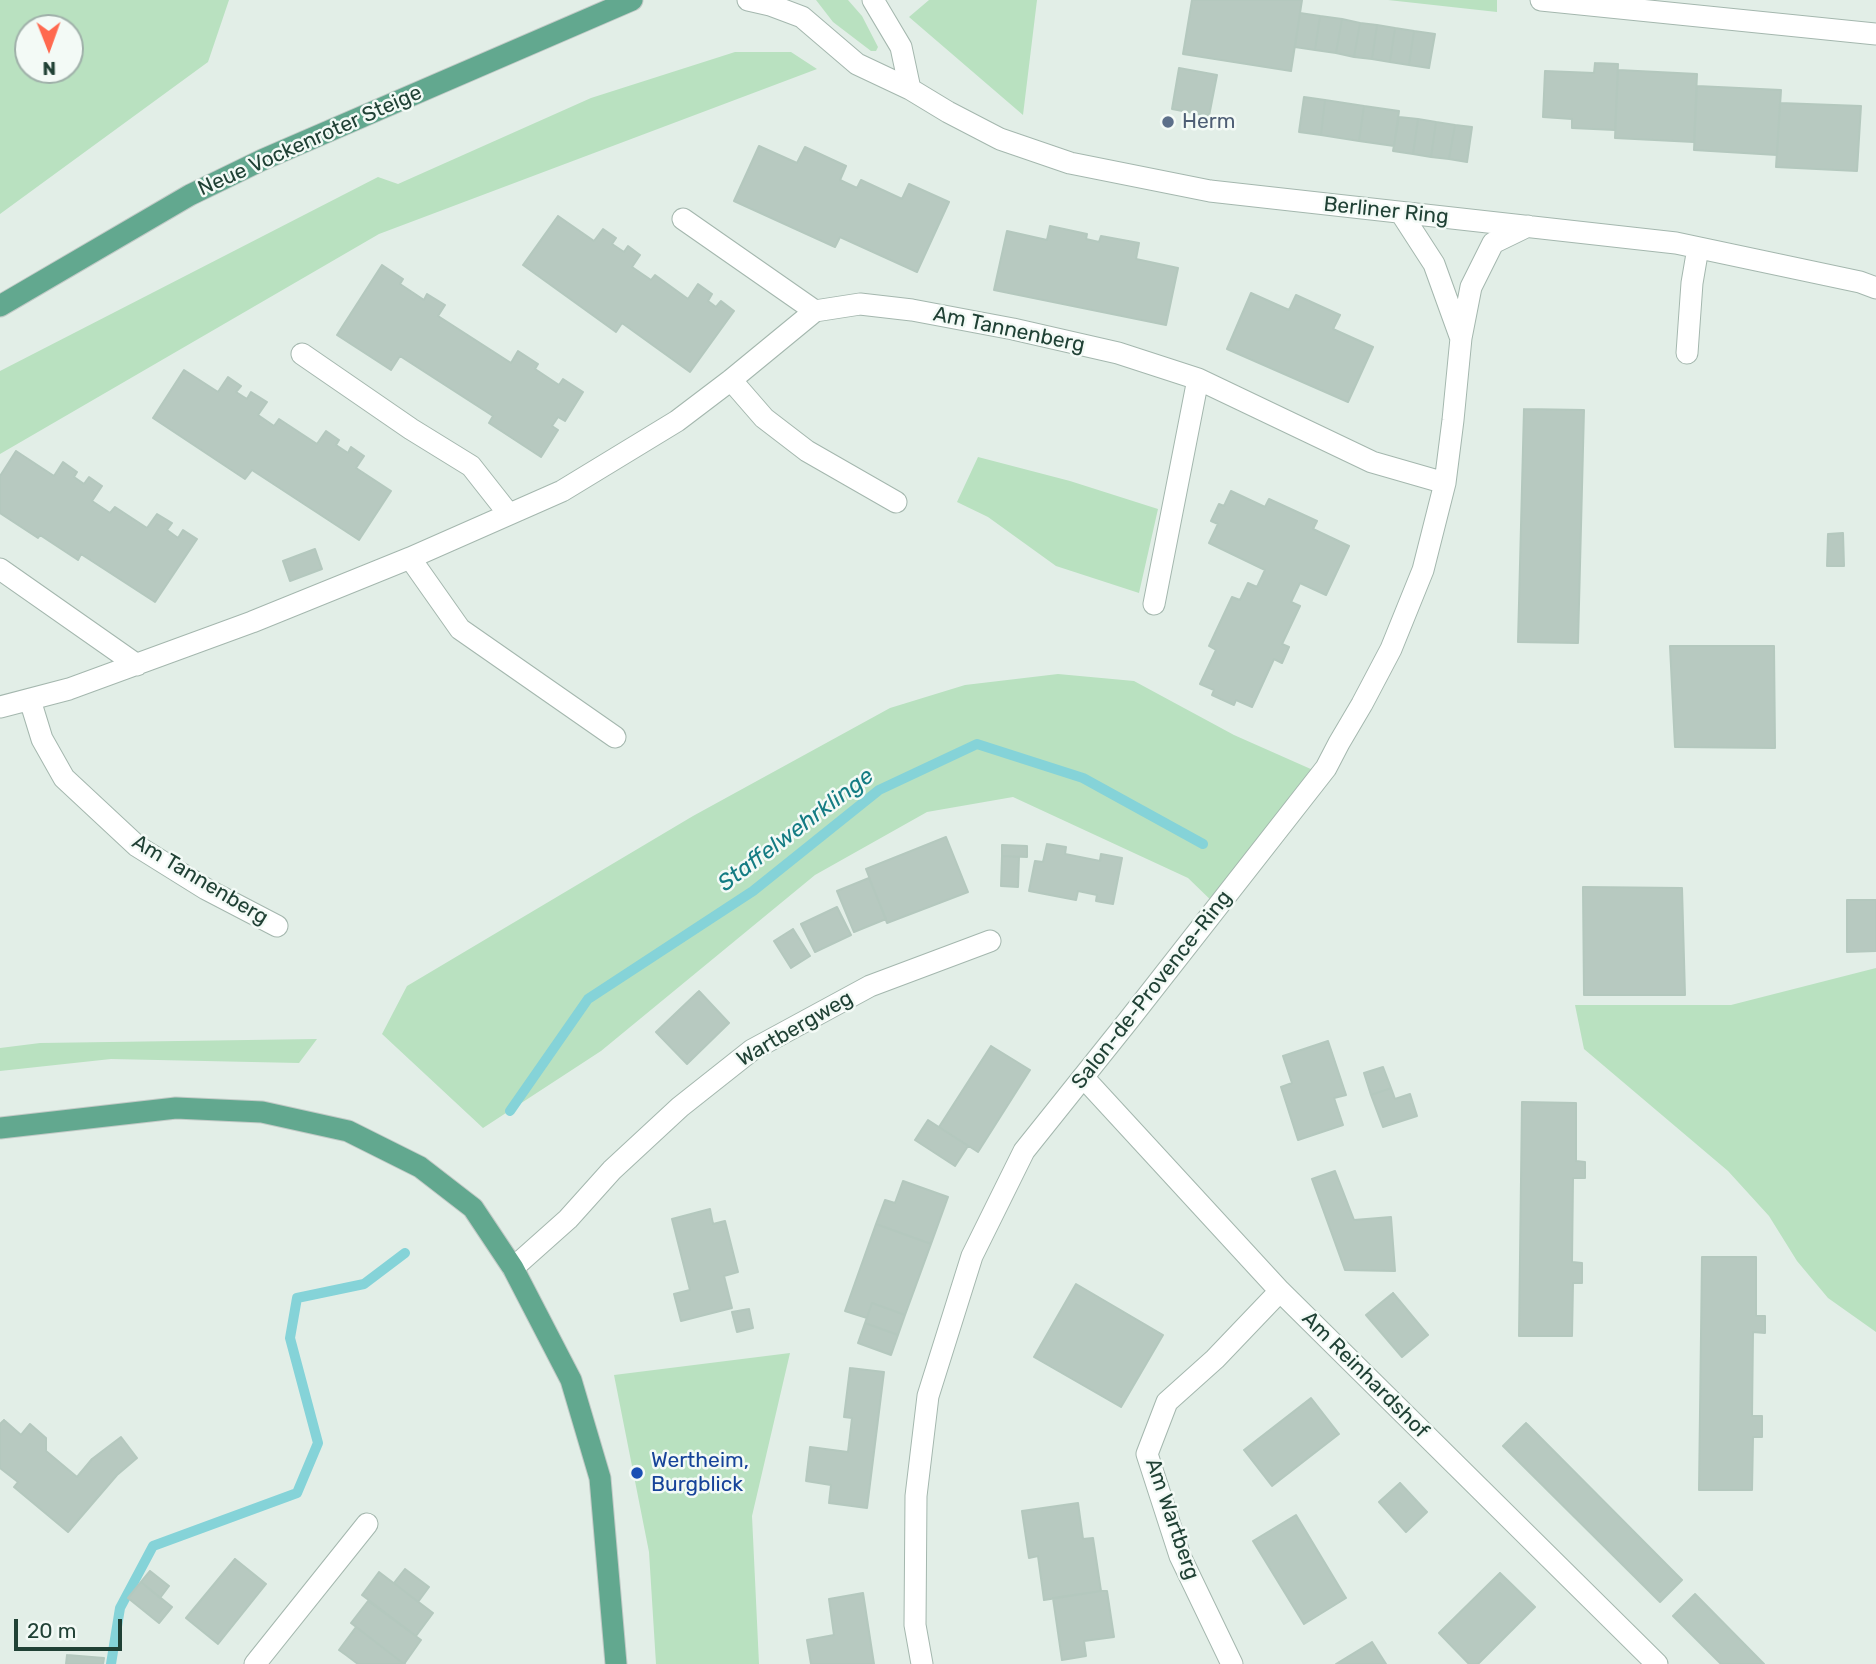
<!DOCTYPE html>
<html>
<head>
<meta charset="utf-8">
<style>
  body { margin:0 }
  #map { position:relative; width:1876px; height:1664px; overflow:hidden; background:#e2eee7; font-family:Rubik,sans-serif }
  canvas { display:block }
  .north { position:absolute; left:14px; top:14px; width:70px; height:70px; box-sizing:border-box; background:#f3faf6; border:2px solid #9fb0a9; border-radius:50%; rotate:179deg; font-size:19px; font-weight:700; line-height:28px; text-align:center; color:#204135 }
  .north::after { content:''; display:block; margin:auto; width:24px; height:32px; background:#ff694f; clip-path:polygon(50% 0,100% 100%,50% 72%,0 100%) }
  .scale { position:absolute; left:14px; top:1619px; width:108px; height:32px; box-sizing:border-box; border:4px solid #204135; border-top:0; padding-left:9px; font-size:21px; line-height:24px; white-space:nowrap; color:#204135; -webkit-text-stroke:5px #f3faf6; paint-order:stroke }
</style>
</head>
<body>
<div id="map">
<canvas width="1876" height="1664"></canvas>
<div class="north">N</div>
<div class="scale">20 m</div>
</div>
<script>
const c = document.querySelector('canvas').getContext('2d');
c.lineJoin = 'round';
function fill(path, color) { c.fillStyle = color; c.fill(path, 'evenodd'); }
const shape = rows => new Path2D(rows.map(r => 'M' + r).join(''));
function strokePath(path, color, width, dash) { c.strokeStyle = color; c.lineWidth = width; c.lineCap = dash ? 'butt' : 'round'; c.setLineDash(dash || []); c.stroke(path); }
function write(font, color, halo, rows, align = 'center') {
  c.font = font + ' Rubik,sans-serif'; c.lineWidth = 5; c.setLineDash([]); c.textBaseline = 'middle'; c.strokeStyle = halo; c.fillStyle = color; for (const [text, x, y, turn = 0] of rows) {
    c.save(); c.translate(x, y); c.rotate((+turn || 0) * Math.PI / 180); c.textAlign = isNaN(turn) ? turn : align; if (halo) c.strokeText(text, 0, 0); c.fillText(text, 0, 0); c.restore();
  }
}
fill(shape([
  [0,0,229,0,208,62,0,214],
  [28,28,70,28,70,70,28,70],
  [816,0,848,0,862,16,878,47,876,51,871,51,833,22],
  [929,0,1037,0,1023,115,909,17],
  [1388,0,1497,0,1497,12],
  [735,52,791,52,817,69,379,234,0,454,0,371,378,177,398,184,591,98],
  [978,457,1070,481,1158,509,1139,593,1056,566,988,517,957,502],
  [1058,674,1134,681,1234,735,1322,774,1218,907,1188,878,1013,797,927,812,815,875,601,1051,483,1128,382,1034,407,986,693,816,890,708,965,685],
  [1876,968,1876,1332,1828,1298,1797,1261,1769,1216,1728,1171,1584,1049,1575,1005,1731,1005],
  [317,1039,299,1063,111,1059,0,1071,0,1048,40,1043],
  [790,1353,752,1516,759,1664,656,1664,649,1552,614,1375]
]), '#b9e1c0');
strokePath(shape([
  [510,1111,588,999,753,891,879,790,977,744,1083,778,1203,844],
  [111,1664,120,1608,153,1546,297,1493,318,1443,290,1338,297,1298,364,1284,405,1253]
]), '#85d3d8', 10);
const building = shape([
  [1192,0,1302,0,1291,71,1183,54,1192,0],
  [1300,13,1320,16,1315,50,1295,47,1300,13],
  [1320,16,1342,19,1336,53,1315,50,1320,16],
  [1342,19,1360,23,1354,57,1336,53,1342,19],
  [1360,23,1377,25,1372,59,1354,57,1360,23],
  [1377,25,1395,28,1390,62,1372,59,1377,25],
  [1395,28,1414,31,1409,65,1390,62,1395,28],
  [1414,31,1435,34,1429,68,1409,65,1414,31],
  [1595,63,1618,64,1615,130,1572,128,1572,119,1543,117,1545,71,1594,73,1595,63],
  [1179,68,1217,75,1209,116,1172,109,1179,68],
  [1618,70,1697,74,1694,142,1615,138,1618,70],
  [1697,86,1781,90,1777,155,1694,150,1697,86],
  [1304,97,1325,100,1321,135,1299,132,1304,97],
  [1325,100,1364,106,1359,141,1321,135,1325,100],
  [1780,103,1861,106,1857,171,1776,167,1780,103],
  [1364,106,1399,111,1394,146,1359,141,1364,106],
  [1399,117,1418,119,1413,154,1393,151,1399,117],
  [1418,119,1436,122,1431,157,1413,154,1418,119],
  [1436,122,1455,125,1449,159,1431,157,1436,122],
  [1455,125,1472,127,1467,162,1449,159,1455,125],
  [759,146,797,163,805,147,846,166,840,180,857,188,861,180,902,199,909,184,949,202,917,272,840,237,835,247,734,201,759,146],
  [558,216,594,241,603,229,616,238,612,244,624,252,628,246,640,255,632,267,651,280,655,275,688,299,698,284,712,294,708,301,716,307,721,301,734,311,690,372,622,323,616,332,523,265,558,216],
  [1050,226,1087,234,1086,239,1099,242,1101,236,1139,243,1136,259,1178,268,1166,325,994,290,1007,231,1047,240,1050,226],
  [382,265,403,279,400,284,424,300,427,294,445,305,438,316,511,363,518,351,538,364,535,369,559,385,563,379,583,392,565,421,558,417,552,426,558,430,541,457,489,423,493,416,400,356,391,370,337,335,382,265],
  [1251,293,1289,310,1296,295,1340,315,1333,329,1373,347,1348,402,1227,349,1251,293],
  [184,370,218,392,228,377,241,386,236,392,247,399,251,392,267,402,258,415,274,426,279,419,317,444,326,431,339,440,336,445,348,453,351,447,364,456,356,468,391,491,359,540,252,470,245,479,153,418,184,370],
  [1524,409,1584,410,1578,643,1518,642,1524,409],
  [16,451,54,476,63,462,77,472,74,477,84,484,89,477,102,486,92,501,110,513,115,507,147,528,157,514,172,523,167,530,178,538,183,530,197,539,155,602,81,554,78,560,40,535,38,538,0,513,0,476,16,451],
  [1231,491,1265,507,1269,499,1317,521,1313,529,1349,546,1326,595,1300,583,1291,602,1300,606,1282,644,1289,647,1282,663,1274,659,1252,707,1236,700,1234,705,1212,695,1214,690,1200,684,1216,650,1209,646,1232,597,1240,600,1248,583,1257,587,1265,570,1209,543,1218,524,1211,521,1219,504,1224,506,1231,491],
  [1843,533,1844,566,1827,566,1828,534,1843,533],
  [315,549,322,569,290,581,283,561,315,549],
  [1670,646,1774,646,1775,748,1675,747,1670,646],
  [946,837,968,892,887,923,866,869,946,837],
  [1047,844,1066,847,1065,854,1100,861,1101,854,1122,858,1113,904,1096,901,1097,895,1078,891,1076,900,1029,891,1035,861,1043,862,1047,844],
  [1002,845,1027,846,1027,857,1002,856,1002,845],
  [1002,856,1019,857,1018,887,1001,886,1002,856],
  [869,878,886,919,854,932,837,891,869,878],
  [1583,887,1682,888,1685,995,1584,995,1583,887],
  [1847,900,1876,900,1876,951,1847,952,1847,900],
  [837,907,851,935,815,952,801,924,837,907],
  [793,929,810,956,791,968,774,941,793,929],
  [699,991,729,1023,687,1064,656,1032,699,991],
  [1328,1041,1346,1095,1334,1098,1343,1125,1298,1140,1281,1087,1292,1083,1283,1056,1328,1041],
  [991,1046,1030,1070,978,1152,939,1127,991,1046],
  [1383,1067,1391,1088,1371,1095,1364,1073,1383,1067],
  [1391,1088,1395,1099,1410,1094,1417,1116,1383,1127,1371,1095,1391,1088],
  [1522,1102,1576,1103,1576,1161,1585,1162,1585,1178,1573,1178,1572,1262,1582,1263,1582,1283,1573,1283,1572,1336,1519,1336,1522,1102],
  [928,1120,968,1146,955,1166,915,1140,928,1120],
  [1335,1171,1354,1220,1391,1217,1395,1271,1345,1270,1312,1179,1335,1171],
  [903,1181,948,1197,931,1244,876,1224,885,1200,895,1203,903,1181],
  [710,1209,713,1224,725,1221,738,1272,724,1276,732,1308,681,1321,674,1294,690,1290,672,1219,710,1209],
  [876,1224,931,1244,905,1315,872,1303,867,1318,845,1311,876,1224],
  [1702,1257,1756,1257,1756,1316,1765,1316,1765,1333,1753,1332,1752,1416,1762,1416,1762,1437,1753,1437,1752,1490,1699,1490,1702,1257],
  [1076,1284,1163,1335,1121,1407,1034,1357,1076,1284],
  [1393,1293,1428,1335,1402,1357,1366,1315,1393,1293],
  [872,1303,905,1315,898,1335,865,1323,872,1303],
  [749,1309,753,1328,737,1332,732,1312,749,1309],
  [865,1323,898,1335,891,1355,858,1343,865,1323],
  [850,1368,884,1372,867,1508,829,1503,831,1485,806,1481,810,1447,848,1452,852,1418,844,1417,850,1368],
  [1311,1398,1339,1434,1272,1486,1244,1450,1311,1398],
  [4,1420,21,1435,30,1424,46,1438,46,1451,77,1477,92,1459,121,1437,137,1458,117,1475,68,1532,14,1487,18,1482,0,1468,0,1424,4,1420],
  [1526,1423,1682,1580,1660,1602,1503,1446,1526,1423],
  [1400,1483,1427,1512,1406,1532,1379,1502,1400,1483],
  [1078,1503,1083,1539,1093,1538,1101,1591,1044,1600,1038,1556,1029,1558,1022,1511,1078,1503],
  [1296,1515,1346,1598,1304,1624,1253,1541,1296,1515],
  [235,1559,266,1584,218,1644,186,1618,235,1559],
  [405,1569,429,1587,418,1602,394,1583,405,1569],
  [150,1571,169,1586,160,1598,141,1582,150,1571],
  [379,1572,433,1613,416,1636,362,1595,379,1572],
  [1500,1573,1535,1607,1478,1664,1469,1664,1439,1633,1500,1573],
  [141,1582,172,1607,159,1623,128,1598,141,1582],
  [1101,1591,1107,1591,1114,1637,1084,1641,1086,1656,1062,1660,1053,1598,1101,1591],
  [863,1593,874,1664,811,1664,807,1640,834,1635,829,1599,863,1593],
  [1695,1594,1764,1664,1721,1664,1673,1616,1695,1594],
  [368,1601,421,1640,404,1664,351,1623,368,1601],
  [356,1627,404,1664,405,1664,358,1664,346,1655,339,1650,356,1627],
  [1372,1642,1386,1664,1336,1664,1372,1642],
  [67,1655,104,1658,103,1664,66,1664,67,1655]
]);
fill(building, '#b7c9c0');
strokePath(building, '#b4c8be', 2);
const minor = shape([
  [748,0,770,5,802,17,857,64,910,89,948,112,1000,139,1070,163,1210,191,1676,243,1860,282,1876,288],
  [873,0,901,47,910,89],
  [1541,0,1876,34],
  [1401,213,1434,264,1460,336],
  [683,219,815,311,860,304,912,310,1013,329,1118,353,1198,379,1372,462,1445,483],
  [1687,353,1692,283,1698,248],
  [302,354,411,429,471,466,508,513],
  [731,380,764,418,807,451,896,502],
  [410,558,460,629,615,737],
  [0,569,137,665],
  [1154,604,1198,379],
  [30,700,42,739,64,778,137,846,206,889,277,926],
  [0,707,69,689,252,622,410,558,562,491,677,421,731,380,815,311],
  [1083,1077,1280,1291,1657,1664],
  [513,1268,568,1219,612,1170,680,1107,752,1050,870,986,990,941],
  [255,1664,367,1524],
  [922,1664,915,1625,916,1496,928,1396,972,1256,1024,1151,1128,1021,1326,768,1339,743,1362,704,1391,649,1423,570,1445,483,1453,420,1461,338,1471,287,1493,243,1528,226],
  [1232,1664,1180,1556,1147,1454,1167,1402,1215,1359,1280,1291]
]);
const major = shape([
  [0,306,190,195,262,160,632,0],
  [0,1128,176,1108,262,1112,348,1131,420,1167,473,1208,513,1268,571,1380,600,1478,616,1664]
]);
strokePath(minor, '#a4b7ae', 23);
strokePath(major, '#c1cac6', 23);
strokePath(minor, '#fff', 21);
strokePath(major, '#62a88f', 21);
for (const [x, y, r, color] of [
  [1168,122,7,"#5c6f8a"],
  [637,1473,7,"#1a4fb4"]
]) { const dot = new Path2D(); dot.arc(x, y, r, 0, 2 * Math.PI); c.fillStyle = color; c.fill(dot); strokePath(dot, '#f3faf6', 2.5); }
write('21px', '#4e5e75', '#f3faf6', [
  ["Herm",1182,122]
], 'left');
write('21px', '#204135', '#f3faf6', [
  ["Neue Vockenroter Steige",310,141,-24],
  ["Berliner Ring",1386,211,6],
  ["Am Tannenberg",1009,330,12],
  ["Am Tannenberg",200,880,31],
  ["Salon-de-Provence-Ring",1152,990,-52],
  ["Wartbergweg",795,1029,-30],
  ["Am Reinhardshof",1365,1375,45],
  ["Am Wartberg",1172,1519,71]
]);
write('21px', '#164399', '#f3faf6', [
  ["Wertheim,",651,1461],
  ["Burgblick",651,1485]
], 'left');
write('italic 23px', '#147c83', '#f3faf6', [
  ["Staffelwehrklinge",796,830,-37]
]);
</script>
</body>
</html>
